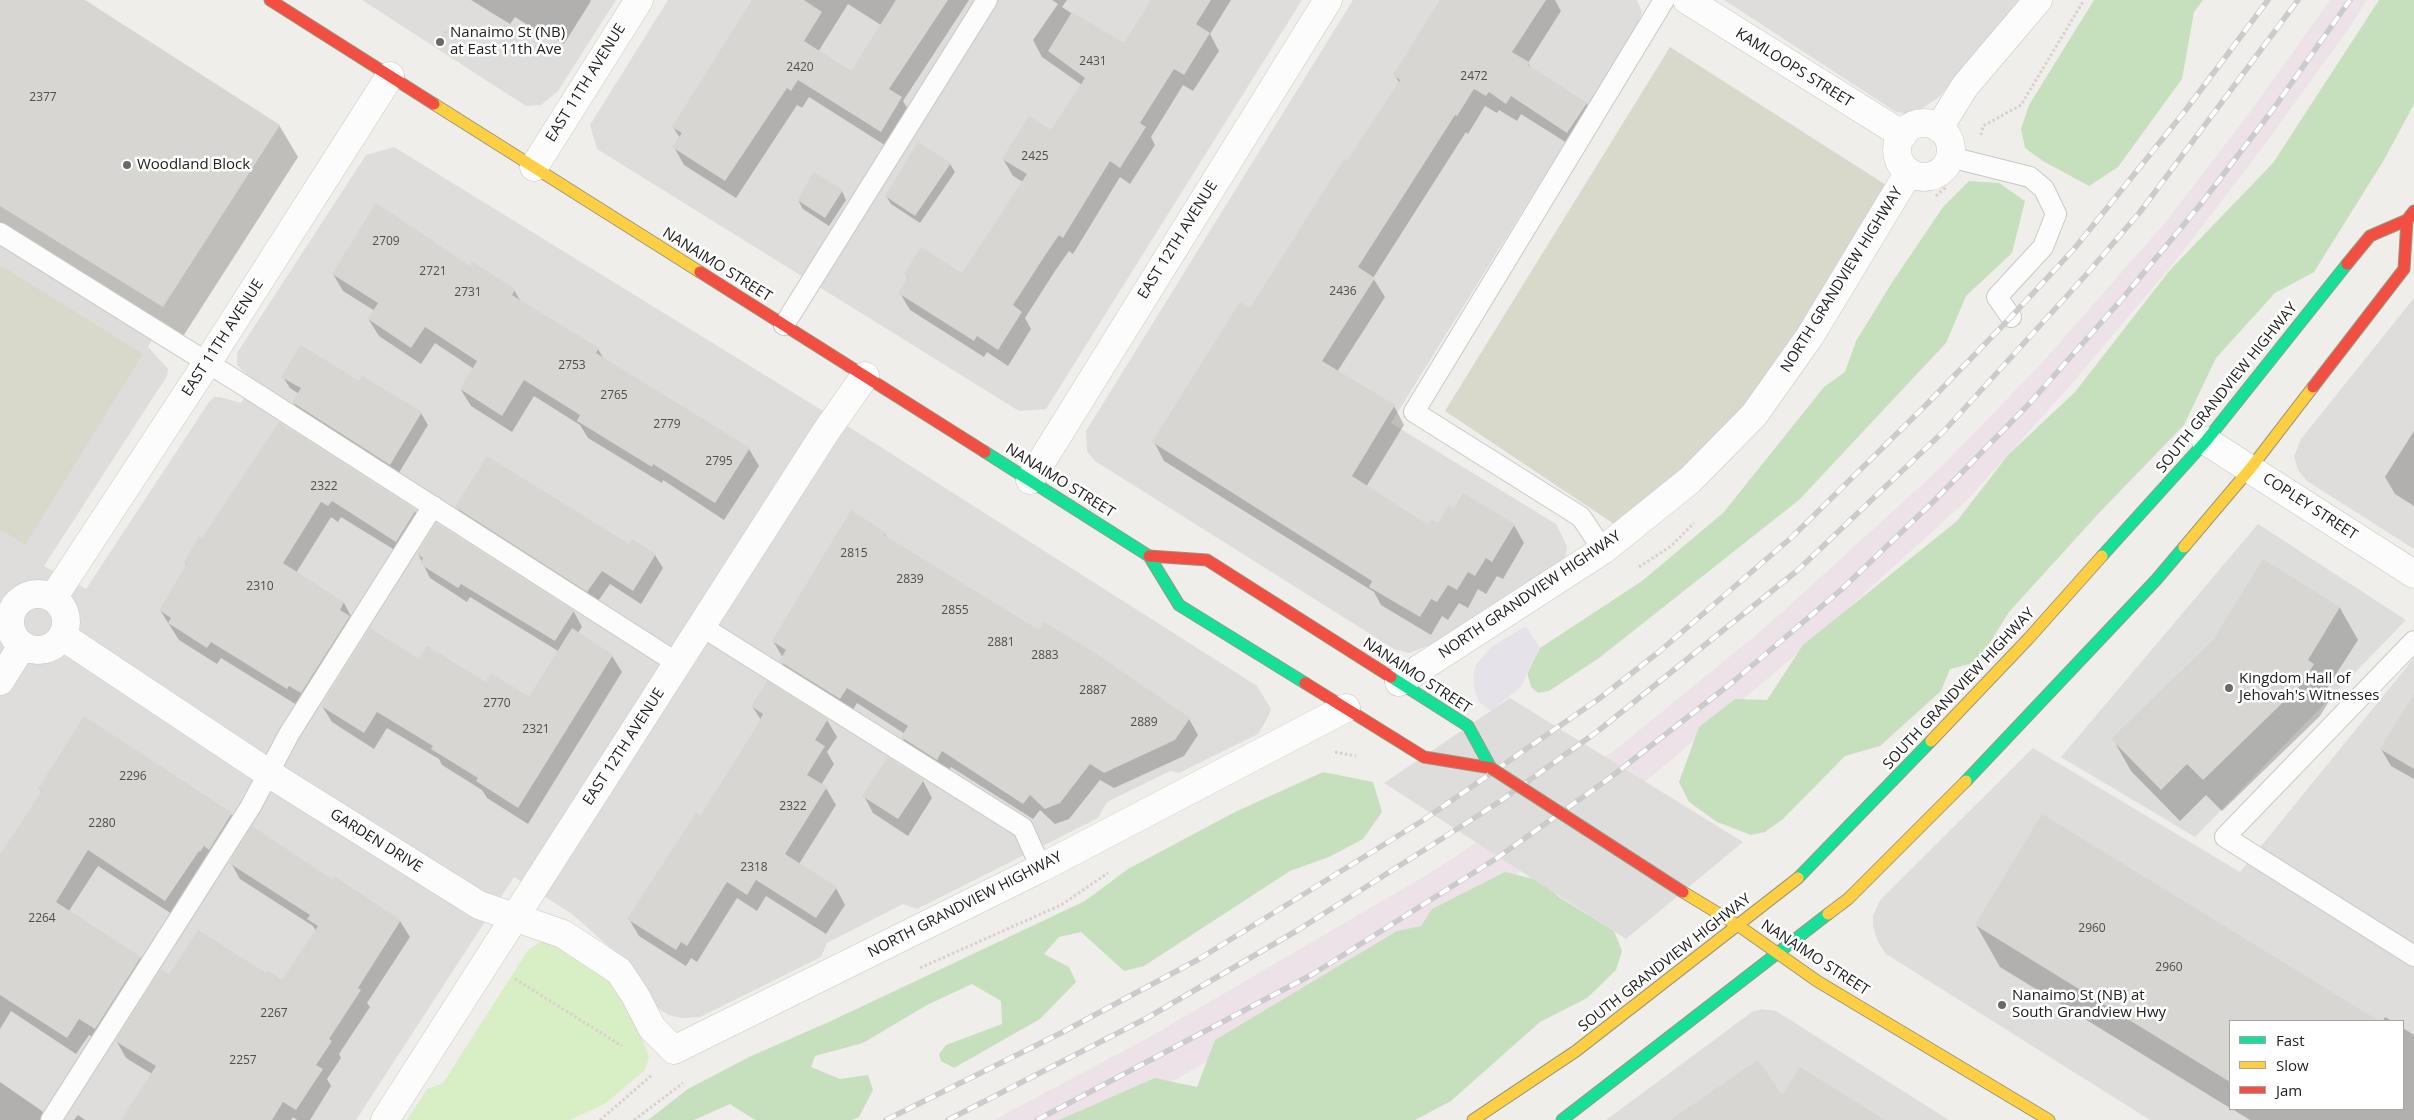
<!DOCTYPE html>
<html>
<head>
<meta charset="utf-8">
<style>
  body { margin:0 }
  #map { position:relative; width:2414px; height:1120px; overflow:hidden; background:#efeeea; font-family:"Open Sans",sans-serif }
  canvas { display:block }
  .legend { position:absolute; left:2229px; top:1020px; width:175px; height:90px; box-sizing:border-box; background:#fff; border:1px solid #a6a6a6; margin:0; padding:6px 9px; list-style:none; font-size:15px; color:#212121 }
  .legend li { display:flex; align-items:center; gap:10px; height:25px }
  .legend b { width:25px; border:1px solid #a6a6a6 }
</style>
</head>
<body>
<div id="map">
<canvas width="2414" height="1120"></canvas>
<ul class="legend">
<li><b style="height:6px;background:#16e098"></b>Fast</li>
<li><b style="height:6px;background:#ffcf43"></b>Slow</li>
<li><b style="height:6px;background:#f24e42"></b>Jam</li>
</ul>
</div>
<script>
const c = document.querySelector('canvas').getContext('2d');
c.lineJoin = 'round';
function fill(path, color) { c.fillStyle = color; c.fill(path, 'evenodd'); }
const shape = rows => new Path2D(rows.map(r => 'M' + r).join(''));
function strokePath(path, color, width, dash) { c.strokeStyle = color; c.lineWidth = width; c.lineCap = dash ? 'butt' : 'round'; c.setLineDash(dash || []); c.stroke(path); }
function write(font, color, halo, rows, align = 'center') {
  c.font = font + ' "Open Sans",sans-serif'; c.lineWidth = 5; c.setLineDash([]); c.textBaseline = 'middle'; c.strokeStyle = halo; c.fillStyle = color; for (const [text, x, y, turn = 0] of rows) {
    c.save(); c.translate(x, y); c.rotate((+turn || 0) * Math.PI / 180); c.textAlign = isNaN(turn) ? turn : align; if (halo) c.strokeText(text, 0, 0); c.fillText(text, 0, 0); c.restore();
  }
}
fill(shape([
  [362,0,616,0,558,91,541,105,526,106],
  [668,0,1302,0,1046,409,1019,411,597,149,590,125],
  [1353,0,1637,0,1642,12,1636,28,1391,423,1556,524,1567,546,1566,555,1563,561,1430,645,1409,653,1394,649,1095,461,1087,451,1086,431],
  [1724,0,2020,0,1939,97,1914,114,1896,112],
  [394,147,854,430,1257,686,1271,709,1267,719,1258,734,1179,773,1170,771,1107,802,1098,818,917,909,903,904,827,943,821,957,700,1017,682,1018,668,1015,654,1005,634,969,572,914,514,877,356,1120,0,1120,0,240,156,331,148,347,168,369,167,376,44,566,86,589,209,402,214,397,220,397,241,403,255,382,237,365,237,353,366,155],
  [2414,298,2414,549,2307,481,2298,470,2294,456,2301,439],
  [2414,658,2414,1120,2150,1120,1886,954,1878,942,1873,926,1873,916,1880,900,2033,748,2240,872],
  [2230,1021,2403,1021,2403,1109,2230,1109],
  [1761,1009,1776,1011,1949,1120,1606,1120,1752,1012]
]), '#dedddb');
fill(shape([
  [2330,0,2367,0,2349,28,2263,147,2173,264,2068,388,1968,499,1812,641,1652,776,1473,906,1375,967,1103,1120,994,1120,1148,1038,1435,870,1614,751,1767,626,1939,469,2040,365,2164,224,2247,116]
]), '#ede2e8');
fill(shape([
  [2258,524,2406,620,2195,837,2061,757]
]), '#dddddb');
fill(shape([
  [1670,47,1894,190,1768,394,1617,526,1445,411],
  [0,265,143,354,25,545,0,529]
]), '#d8d9cb');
fill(shape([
  [553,940,584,954,626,996,649,1057,645,1070,606,1103,570,1120,407,1120,427,1089,443,1083,528,950,540,942]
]), '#d8efc6');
fill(shape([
  [2094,0,2203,0,2194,12,2182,79,2118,167,2089,186,2043,161,2025,148,2021,129,2029,105],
  [2379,0,2414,0,2414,104,2384,160,2314,272,2275,293,2216,358,2184,425,2099,513,2009,612,1978,662,1950,669,1941,691,1880,746,1845,756,1783,819,1765,832,1751,835,1717,822,1689,802,1679,782,1699,727,1735,699,1767,700,1803,645,1957,521,2008,455,2075,392,2170,270,2273,163],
  [1969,181,1999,183,2025,201,2012,253,1966,296,1946,343,1799,500,1599,658,1549,691,1538,693,1531,687,1527,672,1540,648,1642,581,1723,513,1824,387,1845,372,1856,341,1893,281,1943,207],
  [1323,772,1373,782,1382,812,1363,839,1329,857,1290,871,1144,966,1124,971,1081,932,1059,937,1044,954,1069,967,1076,982,1040,1019,954,1068,941,1061,939,1054,946,1045,1002,1024,1001,1001,972,984,927,1005,863,1043,815,1056,811,1067,840,1079,868,1075,873,1090,859,1117,852,1120,755,1120,730,1104,694,1120,648,1120,688,1089,749,1057,831,1021,1085,901,1128,869,1235,812],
  [1505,872,1542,881,1559,897,1614,931,1622,951,1616,970,1587,998,1540,1022,1451,1101,1415,1120,1059,1120,1155,1078,1197,1087,1215,1040,1397,931,1421,926,1432,909]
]), '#c6e0bd');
fill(shape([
  [1526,626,1540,648,1521,687,1491,711,1479,702,1475,692,1473,676,1476,665,1491,647]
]), '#e5e3e9');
fill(shape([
  [1510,698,1743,842,1626,939,1384,783]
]), '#dedddc');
fill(shape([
  [0,0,82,0,279,125,298,157,182,338,0,225],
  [471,0,590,0,591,1,564,44,549,35,547,37,515,17,510,24],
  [754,0,969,0,903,101,912,116,891,149,809,97,802,108,797,105,736,198,684,165,674,147,680,138,673,127],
  [848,4,881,25,852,73,818,52],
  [1052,0,1067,0,1062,7,1104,35,1124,44,1152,0,1231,0,1210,34,1219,51,1193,91,1183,85,1151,137,1155,145,1130,184,1120,177,1073,254,1069,251,1055,271,1025,318,1031,329,1008,366,987,352,984,357,910,310,900,293,908,279,906,274,962,274,1023,182,1013,176,1003,159,1052,132,1082,85,1042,57,1033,40,1058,4],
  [1442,0,1555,0,1561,11,1528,63,1531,68,1586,103,1597,122,1578,150,1521,114,1517,121,1499,110,1497,113,1485,106,1468,134,1466,132,1373,278,1385,297,1337,372,1394,406,1404,425,1366,487,1428,526,1514,525,1524,543,1503,579,1497,576,1486,594,1478,589,1468,608,1459,603,1448,620,1442,616,1431,635,1381,605,1374,592,1164,461,1154,442,1251,310,1348,163,1399,83,1395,75],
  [950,164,955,172,920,223,891,204,886,196],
  [842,191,846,200,829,226,803,209,798,200],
  [470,268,514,290,521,302,598,349,604,359,749,449,759,466,724,520,663,480,662,483,588,438,580,425,534,396,512,432,471,406,461,390,474,369,435,343,421,364,379,336,369,320,375,311,343,291,333,274],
  [283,377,360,382,421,413,428,425,397,476,300,414,293,402,299,394,290,388],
  [279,424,415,511,425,528,406,557,341,517,338,522,331,517,296,573,344,603,353,620,297,705,221,658,217,664,179,640,160,610,187,566,185,562,203,540],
  [2414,431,2414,506,2395,494,2385,477],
  [457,507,630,545,655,555,663,568,641,604,610,584,596,604,465,521],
  [437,525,574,612,582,627,578,633,612,656,622,672,528,824,487,798,482,790,442,765,439,759,387,728,374,749,332,722,322,706,420,660,529,698,558,651,470,597,467,602,430,578,418,554],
  [884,533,888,539,1040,632,1189,719,1198,735,1184,756,1114,788,1100,780,1069,819,1055,824,1040,810,1033,819,951,767,946,775,912,753,902,737,905,734,857,703,850,715,790,677,781,661,783,658,773,641],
  [2264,561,2340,608,2358,640,2327,688,2332,696,2320,716,2222,811,2206,795,2180,821,2131,771,2113,739,2214,641],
  [2414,699,2414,779,2391,766,2381,749],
  [752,706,827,720,837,737,827,752,834,764,821,785,826,788,836,805,799,864,836,888,845,905,826,934,766,896,757,911,737,898,697,962,691,958,686,966,639,936,629,919,701,818,761,720],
  [84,718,231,814,241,830,175,916,98,866,69,911,140,957,149,974,104,1044,89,1035,76,1054,11,1011,0,1029,0,857,42,793,40,789],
  [923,781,932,798,908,836,873,813,864,796],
  [2043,816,2377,1021,2230,1021,2230,1108,2000,967,1976,925],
  [231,863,333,882,335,879,400,921,410,937,367,1003,370,1007,339,1054,341,1058,327,1079,331,1086,310,1120,297,1120,293,1117,291,1120,122,1120,152,1074,126,1058,117,1042,170,976,266,974,283,981,316,931,313,926,240,879],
  [2385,1017,2392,1021,2383,1021],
  [2403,1028,2414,1035,2414,1120,2250,1120,2232,1109,2403,1109],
  [0,1082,42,1111,48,1120,0,1120],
  [78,1115,85,1120,74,1120]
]), '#0003');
fill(shape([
  [0,0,85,0,280,125,163,307,0,206],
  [752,0,804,0,822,12,804,41,851,71,896,0,948,0,889,89,902,97,881,132,798,80,791,91,787,88,725,181,672,147,682,133,672,127],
  [1151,0,1211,0,1196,24,1210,33,1184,75,1174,69,1140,123,1146,127,1120,168,1110,161,1063,238,1059,235,1046,254,1013,305,1022,312,998,350,977,336,974,341,898,293,908,277,904,274,921,247,962,273,1027,174,1002,159,1029,116,1051,130,1085,78,1048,51,1072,12,1124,43],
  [1440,0,1546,0,1512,52,1529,62,1528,65,1587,103,1567,133,1511,96,1506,104,1489,92,1486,96,1474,89,1457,116,1455,115,1358,267,1375,278,1322,361,1395,405,1352,476,1427,524,1431,519,1438,523,1449,505,1454,508,1463,493,1515,524,1492,562,1486,558,1475,576,1468,572,1457,590,1448,585,1437,602,1431,599,1420,617,1369,587,1372,581,1152,442,1240,302,1250,308,1344,159,1347,161,1400,80,1393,75],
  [918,142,951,163,915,216,885,196],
  [814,172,843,190,825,218,797,200],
  [376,203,470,266,473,262,515,289,512,295,599,348,596,353,750,448,715,503,653,464,652,467,577,421,580,415,524,380,502,416,460,389,477,361,425,327,411,348,368,319,378,303,332,274],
  [301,345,359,381,362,376,422,412,390,465,292,402,301,388,281,377],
  [279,422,416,510,396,542,332,501,328,506,321,502,283,563,344,602,340,610,350,616,301,693,289,686,287,689,211,642,207,648,168,623,171,618,159,610,187,564,184,562,199,536,202,538],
  [487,456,629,544,632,539,656,554,633,591,602,571,587,592,455,507],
  [851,510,885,532,884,535,1039,630,1044,622,1095,653,1190,718,1175,740,1104,773,1090,764,1060,803,1045,809,1030,795,1023,804,942,751,937,760,901,737,908,726,847,688,840,699,779,661,786,650,772,641],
  [436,523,574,611,555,641,461,584,458,588,420,564,423,558,417,554],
  [2263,559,2340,607,2308,660,2314,664,2302,684,2203,780,2187,764,2161,790,2111,739,2213,640],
  [370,628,419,659,427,646,486,682,491,673,529,697,572,628,613,655,518,808,476,781,478,778,431,749,433,746,377,712,364,733,321,706],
  [767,681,828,719,815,740,825,746,807,775,827,787,785,854,837,887,816,918,756,880,747,895,727,882,687,946,681,942,676,950,627,919,696,813,700,816,754,731,763,714,751,706],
  [2414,694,2414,769,2380,749],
  [84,716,232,813,209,850,204,846,200,852,199,851,165,901,88,850,56,902,141,957,95,1029,79,1019,67,1038,0,995,0,855,42,791,38,789],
  [888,757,924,780,898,819,862,796],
  [2042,814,2379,1021,2230,1021,2230,1082,1975,925],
  [252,826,333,880,335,877,401,920,358,988,361,990,329,1039,332,1041,316,1065,323,1069,296,1110,283,1102,272,1120,121,1120,156,1066,115,1041,161,969,169,974,198,930,266,973,268,970,282,980,318,926,307,919,310,915,229,863],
  [1758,1060,1782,1095,1800,1067,1885,1120,1670,1120]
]), '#d7d6d2');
const lane = shape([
  [1950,157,2030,177,2044,189,2056,214,2043,247,1997,297,2011,317],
  [0,233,240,383,677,663],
  [784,325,987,0],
  [1603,550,1581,517,1414,412,1664,0],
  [701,626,1023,828,1041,868],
  [2414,641,2225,837,2414,956],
  [51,1120,251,806,289,734,433,506]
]);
const street = shape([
  [1687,0,1903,135],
  '1897 150a27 27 0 1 1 54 0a27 27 0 1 1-54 0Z',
  [1939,128,1965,86,2038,0],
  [534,167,639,0],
  [2206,441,2414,574],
  [1030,480,1328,0],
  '10 622a28 28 0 1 1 56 0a28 28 0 1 1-56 0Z',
  [53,598,207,363,390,76],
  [62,636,268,773,479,905,563,934,619,971,635,995,652,1028,674,1050,1041,868,1346,708],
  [0,681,22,646],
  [1399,682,1603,550,1690,480,1754,415,1810,336,1909,172],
  [385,1120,825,433,865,376]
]);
const fast = shape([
  [985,452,1149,556,1179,605,1305,683],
  [2102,556,2206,441,2347,264],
  [1391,677,1468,726,1491,768],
  [1966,781,2156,580,2184,547],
  [1798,878,1931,741],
  [1562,1120,1828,914]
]);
const slow = shape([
  [434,104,700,272],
  [2184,547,2250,469,2313,387],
  [1931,741,2029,638,2102,556],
  [1683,892,1739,926,1817,981,2049,1120],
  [1828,914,1848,899,1966,781],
  [1473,1120,1576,1051,1798,878]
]);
const jam = shape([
  [270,0,434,104],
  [2347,264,2370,236,2407,220],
  [700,272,985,452],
  [2313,387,2404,269,2407,220,2414,211],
  [1149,556,1207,560,1391,677],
  [1305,683,1424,757,1491,768]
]);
strokePath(lane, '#c8c8c6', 22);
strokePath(street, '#c8c8c6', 29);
strokePath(fast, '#969a80', 13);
strokePath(slow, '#969a80', 13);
strokePath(jam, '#969a80', 13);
strokePath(shape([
  [440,42,447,30],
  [1981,135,1983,126,2021,105,2084,0],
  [1936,196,1946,187],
  [1639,567,1671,546,1694,523],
  [1335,752,1356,756],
  [920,968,1061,905,1108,873],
  [515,979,622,1046],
  [600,1120,652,1075],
  [634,1120,683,1083]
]), '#dccfca', 3, [2.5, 2.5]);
strokePath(lane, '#fdfcfc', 20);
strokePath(street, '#fdfcfc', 28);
strokePath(fast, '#16e098', 11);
strokePath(slow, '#ffcf43', 11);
strokePath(jam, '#f24e42', 11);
const rail = shape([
  [886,1120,1061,1033,1199,959,1422,821,1600,698,1660,651,1792,537,1925,406,2011,317,2074,249,2185,111,2268,0],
  [948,1120,1147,1018,1298,930,1443,838,1499,802,1598,731,1798,570,1944,431,2085,276,2140,212,2298,0],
  [1037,1120,1313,974,1497,858,1607,780,1734,681,1842,589,1933,502,2028,405,2122,299,2200,205,2274,108,2350,0]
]);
strokePath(rail, '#cbcbcb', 5.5);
strokePath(rail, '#fff', 4, [11]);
const jamBridge = shape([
  [1491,768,1683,892]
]);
strokePath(jamBridge, '#969a80', 13, []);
strokePath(jamBridge, '#f24e42', 11);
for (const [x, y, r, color] of [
  [440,42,5,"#696967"],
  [127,165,5,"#696967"],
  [2229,688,5,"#696967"],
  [2002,1005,5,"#696967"]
]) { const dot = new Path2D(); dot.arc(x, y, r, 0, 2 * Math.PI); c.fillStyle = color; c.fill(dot); strokePath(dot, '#fff', 2); }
write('12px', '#4e4e4d', null, [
  ["2431",1093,62],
  ["2420",800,68],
  ["2472",1474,77],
  ["2377",43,98],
  ["2425",1035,157],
  ["2709",386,242],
  ["2721",433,272],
  ["2436",1343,292],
  ["2731",468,293],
  ["2753",572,366],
  ["2765",614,396],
  ["2779",667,425],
  ["2795",719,462],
  ["2322",324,487],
  ["2815",854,554],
  ["2839",910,580],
  ["2310",260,587],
  ["2855",955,611],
  ["2881",1001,643],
  ["2883",1045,656],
  ["2887",1093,691],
  ["2770",497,704],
  ["2889",1144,723],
  ["2321",536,730],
  ["2296",133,777],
  ["2322",793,807],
  ["2280",102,824],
  ["2318",754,868],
  ["2264",42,919],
  ["2960",2092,929],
  ["2960",2169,968],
  ["2267",274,1014],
  ["2257",243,1061]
]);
write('15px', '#212121', '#fff', [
  ["Nanaimo St (NB)",450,33],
  ["at East 11th Ave",450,50],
  ["Woodland Block",137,165],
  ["Kingdom Hall of",2239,679],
  ["Jehovah's Witnesses",2239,696],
  ["Nanaimo St (NB) at",2012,996],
  ["South Grandview Hwy",2012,1013]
], 'left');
write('15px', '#212121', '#fff', [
  ["KAMLOOPS STREET",1794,68,32],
  ["EAST 11TH AVENUE",586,83,-58],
  ["EAST 12TH AVENUE",1178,240,-58],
  ["NANAIMO STREET",717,265,32],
  ["NORTH GRANDVIEW HIGHWAY",1842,280,-58],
  ["EAST 11TH AVENUE",223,338,-57],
  ["SOUTH GRANDVIEW HIGHWAY",2227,388,-51],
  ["NANAIMO STREET",1060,481,32],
  ["COPLEY STREET",2310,507,33],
  ["NORTH GRANDVIEW HIGHWAY",1530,595,-34],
  ["NANAIMO STREET",1417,676,33],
  ["SOUTH GRANDVIEW HIGHWAY",1959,689,-47],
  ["EAST 12TH AVENUE",624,747,-57],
  ["GARDEN DRIVE",376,841,32],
  ["NORTH GRANDVIEW HIGHWAY",965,905,-27],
  ["NANAIMO STREET",1815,958,33],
  ["SOUTH GRANDVIEW HIGHWAY",1665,963,-38]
]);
</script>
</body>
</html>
